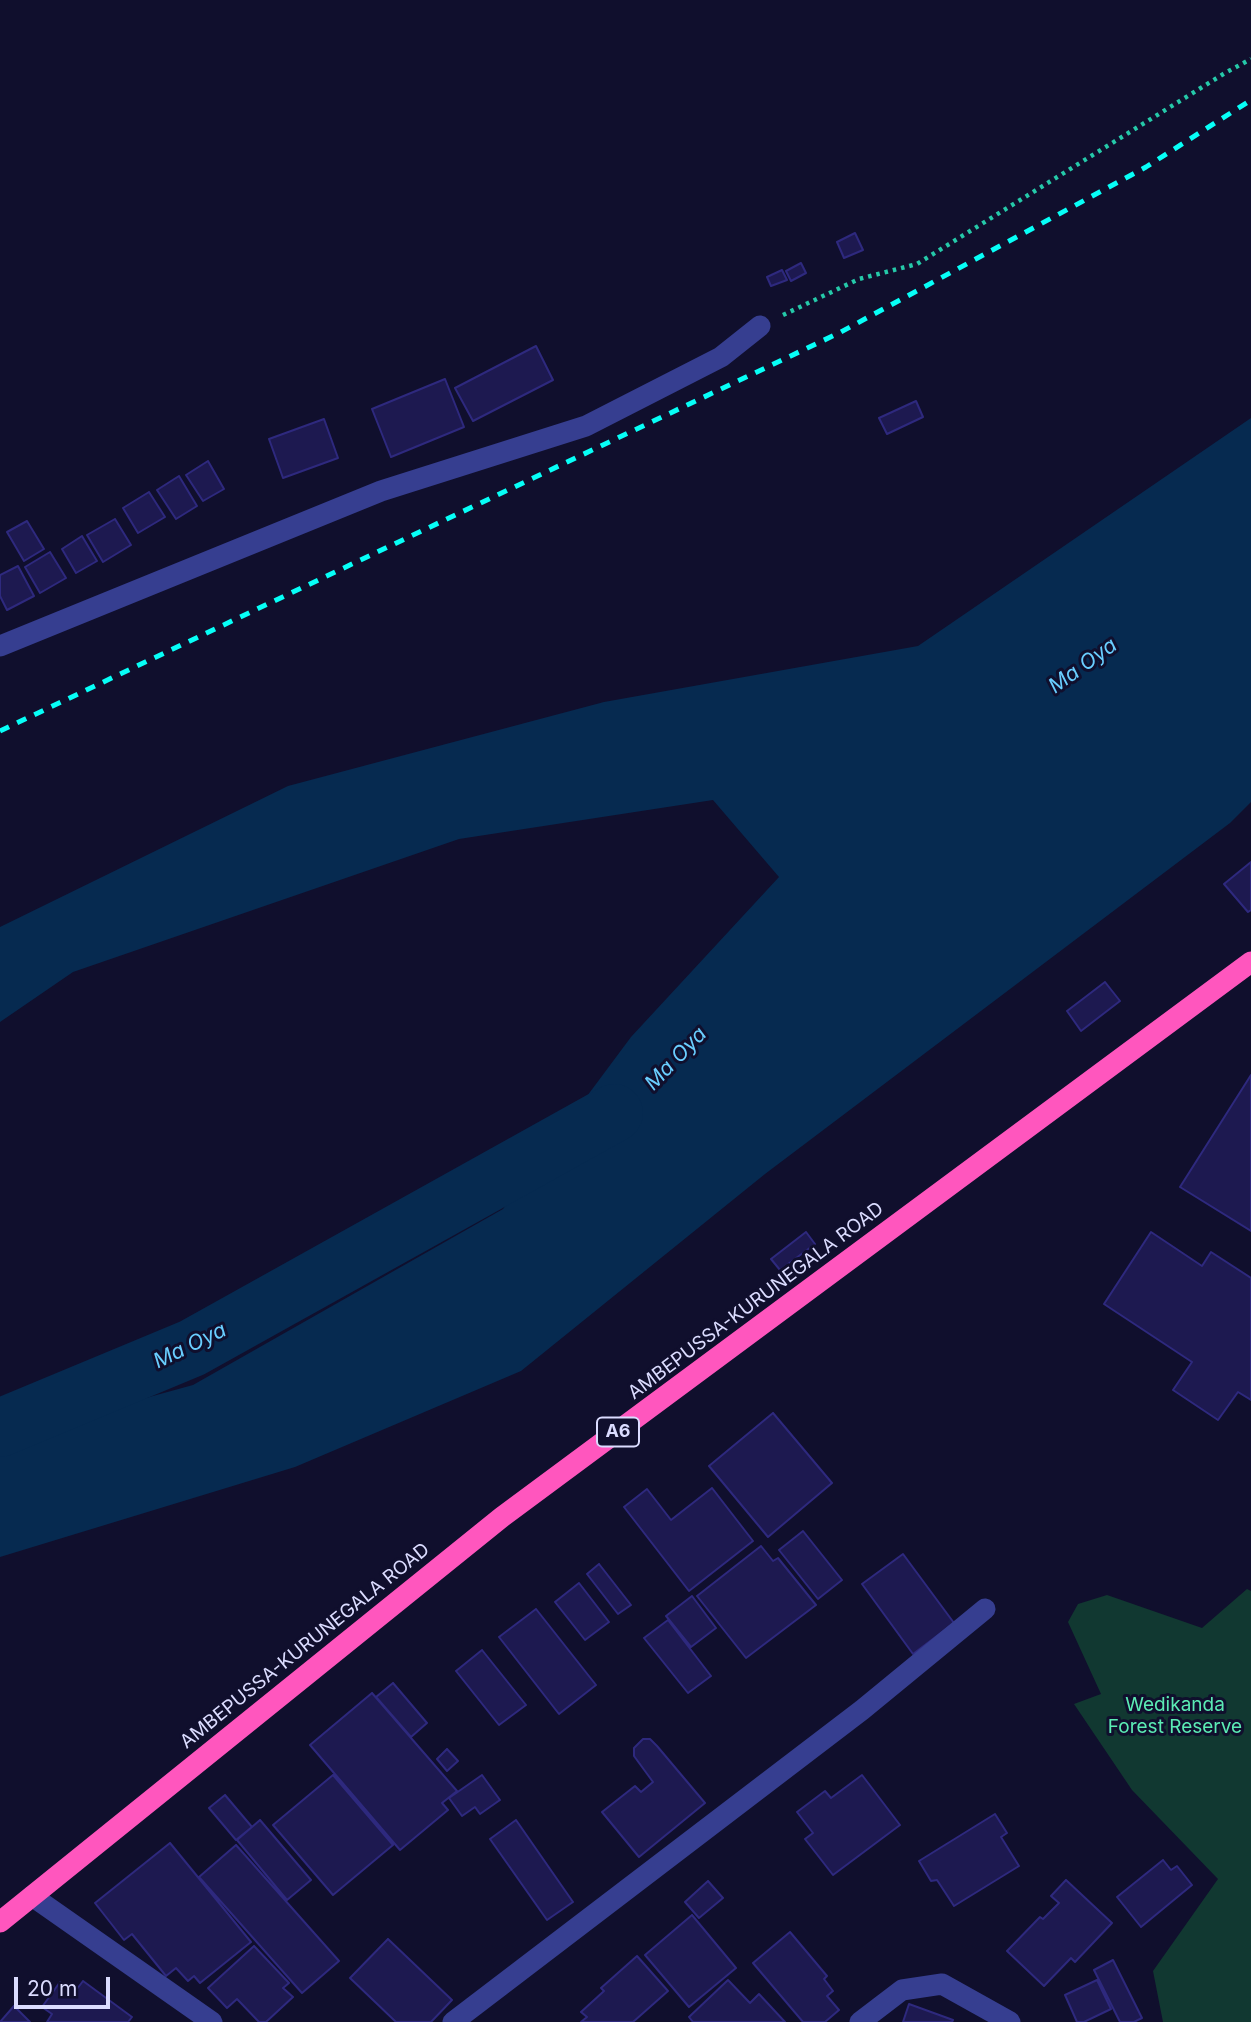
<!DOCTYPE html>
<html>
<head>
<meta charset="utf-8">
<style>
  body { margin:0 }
  #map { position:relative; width:1251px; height:2022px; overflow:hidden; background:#100f2d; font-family:Inter,sans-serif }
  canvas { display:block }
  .scale { position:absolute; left:14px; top:1977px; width:96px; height:32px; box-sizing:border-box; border:4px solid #dbdcff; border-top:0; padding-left:9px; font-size:21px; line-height:24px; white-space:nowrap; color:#dbdcff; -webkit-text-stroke:5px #100f2d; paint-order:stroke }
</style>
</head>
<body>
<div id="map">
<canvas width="1251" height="2022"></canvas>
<div class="scale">20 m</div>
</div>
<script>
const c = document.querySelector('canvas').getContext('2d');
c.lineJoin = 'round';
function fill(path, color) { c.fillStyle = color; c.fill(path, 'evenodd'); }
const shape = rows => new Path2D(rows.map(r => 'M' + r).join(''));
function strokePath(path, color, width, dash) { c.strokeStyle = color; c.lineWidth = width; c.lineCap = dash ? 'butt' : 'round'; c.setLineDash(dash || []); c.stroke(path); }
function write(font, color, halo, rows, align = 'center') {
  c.font = font + ' Inter,sans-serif'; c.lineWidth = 6; c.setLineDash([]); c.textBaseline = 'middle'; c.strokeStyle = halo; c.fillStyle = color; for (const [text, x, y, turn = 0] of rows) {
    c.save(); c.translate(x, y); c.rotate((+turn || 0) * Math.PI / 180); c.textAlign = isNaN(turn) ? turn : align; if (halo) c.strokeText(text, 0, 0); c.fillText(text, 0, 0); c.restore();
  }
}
fill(shape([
  [1247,1589,1251,1591,1251,2022,1163,2022,1153,1971,1218,1879,1132,1790,1074,1704,1101,1694,1068,1622,1078,1604,1107,1595,1202,1628]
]), '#113831');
fill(shape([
  [1251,418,1251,802,1230,823,765,1174,521,1371,295,1467,0,1557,0,1438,193,1385,503,1209,631,1037,779,877,713,800,459,839,73,972,0,1022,0,927,288,786,604,702,918,646]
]), '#062a50');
strokePath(shape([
  [0,1428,192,1348,614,1113]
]), '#062a50', 58);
const building = shape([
  [855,233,863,250,844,258,837,242,855,233],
  [801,263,806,273,791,281,786,271,801,263],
  [782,270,787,280,771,286,767,277,782,270],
  [536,346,553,380,473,421,455,388,536,346],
  [445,379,464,427,391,457,372,409,445,379],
  [916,401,923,417,887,434,879,418,916,401],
  [324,419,338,458,283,478,269,439,324,419],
  [208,461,224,489,203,501,186,475,208,461],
  [179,476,197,506,176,519,157,490,179,476],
  [149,492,165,517,138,533,123,508,149,492],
  [115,519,131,545,103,562,87,535,115,519],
  [27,521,44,549,24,561,7,532,27,521],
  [82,536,97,561,76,573,62,549,82,536],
  [50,552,66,578,40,593,25,567,50,552],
  [18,566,34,596,7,610,0,596,0,575,18,566],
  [1251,862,1251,910,1248,912,1224,884,1251,862],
  [1105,982,1120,1001,1081,1031,1067,1011,1105,982],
  [1251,1075,1251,1231,1180,1187,1251,1075],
  [806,1232,815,1244,780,1270,771,1259,806,1232],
  [1151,1232,1202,1266,1211,1252,1251,1278,1251,1400,1238,1392,1218,1420,1173,1390,1192,1362,1104,1304,1151,1232],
  [773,1413,832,1483,768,1537,709,1466,773,1413],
  [712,1488,753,1541,689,1591,624,1507,647,1489,671,1520,712,1488],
  [803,1531,842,1580,818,1599,779,1550,803,1531],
  [761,1546,773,1561,778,1558,816,1605,746,1658,697,1596,761,1546],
  [903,1554,954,1623,913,1654,862,1584,903,1554],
  [599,1564,631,1605,618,1614,587,1574,599,1564],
  [579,1583,609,1622,585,1640,555,1602,579,1583],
  [692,1596,716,1628,691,1647,666,1616,692,1596],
  [536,1609,596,1685,559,1714,499,1637,536,1609],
  [668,1620,711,1676,688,1693,644,1638,668,1620],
  [482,1650,526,1705,499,1725,456,1671,482,1650],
  [393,1683,427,1723,411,1737,376,1697,393,1683],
  [372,1693,457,1791,442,1803,448,1810,400,1850,310,1745,372,1693],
  [643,1739,650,1739,657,1746,705,1803,639,1857,602,1812,635,1786,641,1792,653,1782,634,1756,634,1748,643,1739],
  [447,1749,458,1761,447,1771,437,1759,447,1749],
  [333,1775,393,1845,333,1895,273,1825,333,1775],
  [482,1775,500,1800,480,1814,475,1807,462,1816,449,1798,482,1775],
  [862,1775,900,1825,833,1875,805,1839,813,1833,797,1812,825,1791,831,1798,862,1775],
  [225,1795,252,1827,236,1840,209,1808,225,1795],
  [995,1814,1007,1833,1001,1837,1019,1866,954,1906,937,1880,931,1881,919,1861,995,1814],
  [260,1820,311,1880,287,1900,237,1840,260,1820],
  [516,1820,573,1902,547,1920,490,1839,516,1820],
  [170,1843,251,1942,200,1983,194,1976,188,1981,176,1968,166,1976,132,1934,124,1940,95,1903,170,1843],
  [236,1845,339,1961,302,1993,199,1877,236,1845],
  [1163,1860,1171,1870,1177,1866,1192,1885,1141,1927,1117,1897,1163,1860],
  [1066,1880,1112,1923,1075,1962,1071,1958,1044,1986,1007,1951,1040,1917,1043,1919,1059,1903,1051,1896,1066,1880],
  [708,1881,723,1898,699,1918,685,1902,708,1881],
  [692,1915,736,1968,689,2007,645,1955,692,1915],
  [790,1932,827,1976,824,1979,833,1991,827,1996,839,2010,825,2022,803,2022,753,1963,790,1932],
  [388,1939,452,2000,431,2022,396,2022,350,1978,388,1939],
  [254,1946,289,1983,283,1988,293,1997,266,2022,259,2022,237,1999,227,2008,208,1988,254,1946],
  [637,1956,668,1991,633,2022,581,2022,587,2017,581,2012,604,1991,601,1988,637,1956],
  [1113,1960,1142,2018,1134,2022,1120,2022,1094,1970,1113,1960],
  [728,1980,750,2003,759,1994,785,2022,693,2022,689,2017,728,1980],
  [1097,1980,1111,2009,1084,2022,1077,2022,1065,1995,1097,1980],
  [83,1981,132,2017,128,2022,47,2022,52,2014,42,2007,60,1982,74,1993,83,1981],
  [909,2004,953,2020,952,2022,903,2022,909,2004],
  [14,2006,30,2022,0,2022,14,2006]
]);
fill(building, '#1d1950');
strokePath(building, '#2e297e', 2);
strokePath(shape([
  [783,315,859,279,917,264,1225,73,1251,59]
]), '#25c9a9', 4.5, [3.5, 5]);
strokePath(shape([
  [0,646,381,491,586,426,721,357,760,326],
  [32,1896,212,2022],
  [453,2022,862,1710,985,1609],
  [860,2022,902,1990,942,1984,1010,2022]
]), '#363e90', 21);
strokePath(shape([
  [0,1922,502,1517,1251,962]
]), '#ff56be', 21);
strokePath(shape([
  [0,731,839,333,1146,167,1251,100]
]), '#07fff7', 5, [10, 9]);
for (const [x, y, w] of [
  [618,1432,42]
]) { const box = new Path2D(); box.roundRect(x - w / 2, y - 14.5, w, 29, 5); c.fillStyle = '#100f2d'; c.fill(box); strokePath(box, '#dbdcff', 2); }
write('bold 18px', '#dbdcff', null, [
  ["A6",618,1432]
]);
write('19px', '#dbdcff', '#100f2d', [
  ["AMBEPUSSA-KURUNEGALA ROAD",756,1301,-37],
  ["AMBEPUSSA-KURUNEGALA ROAD",305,1646,-39]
]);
write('19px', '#5bebb4', '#100f2d', [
  ["Wedikanda",1175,1705],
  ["Forest Reserve",1175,1727]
]);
write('italic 21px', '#69ceff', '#100f2d', [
  ["Ma Oya",1083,666,-36],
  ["Ma Oya",676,1059,-46],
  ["Ma Oya",190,1346,-26]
]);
</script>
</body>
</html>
